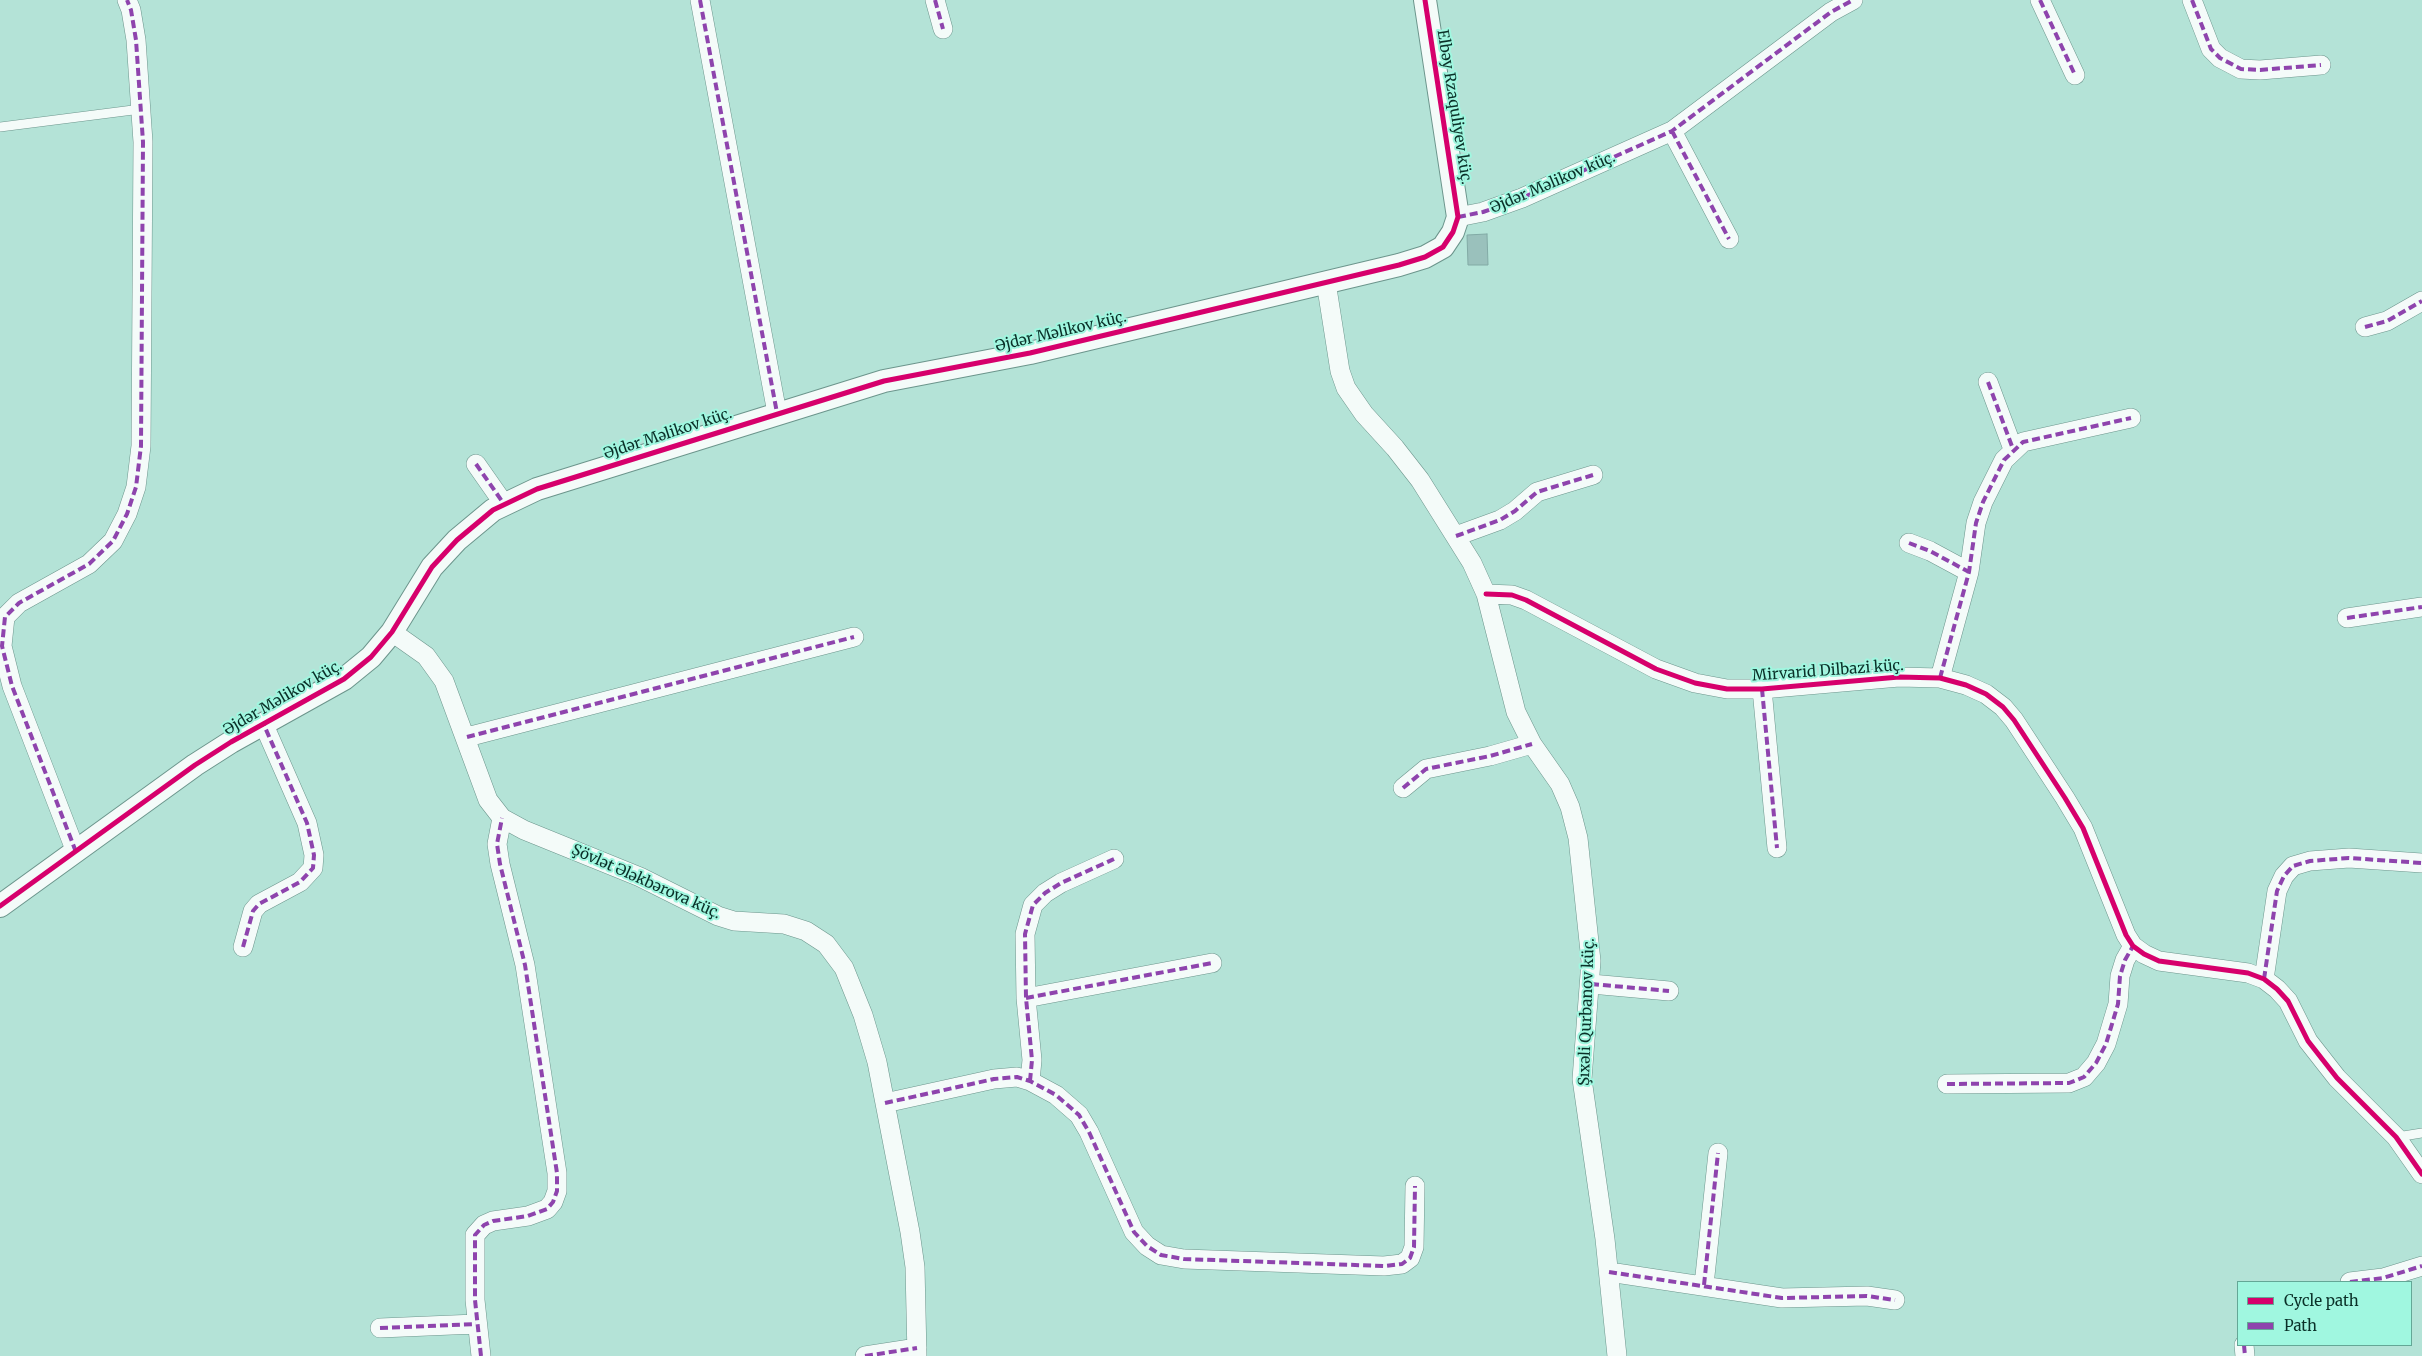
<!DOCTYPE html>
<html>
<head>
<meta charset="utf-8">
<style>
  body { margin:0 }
  #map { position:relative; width:2422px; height:1356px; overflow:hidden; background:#b4e3d7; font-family:Merriweather,serif }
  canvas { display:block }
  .legend { position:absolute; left:2237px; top:1281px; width:175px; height:65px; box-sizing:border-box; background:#a0f7e0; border:1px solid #64a796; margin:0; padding:6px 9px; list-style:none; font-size:15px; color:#0a3028 }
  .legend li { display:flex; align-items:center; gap:10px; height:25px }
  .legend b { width:25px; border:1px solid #64a796 }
</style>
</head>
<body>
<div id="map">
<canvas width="2422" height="1356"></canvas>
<ul class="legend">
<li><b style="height:6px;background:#d6006c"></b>Cycle path</li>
<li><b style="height:6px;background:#8e44ad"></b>Path</li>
</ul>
</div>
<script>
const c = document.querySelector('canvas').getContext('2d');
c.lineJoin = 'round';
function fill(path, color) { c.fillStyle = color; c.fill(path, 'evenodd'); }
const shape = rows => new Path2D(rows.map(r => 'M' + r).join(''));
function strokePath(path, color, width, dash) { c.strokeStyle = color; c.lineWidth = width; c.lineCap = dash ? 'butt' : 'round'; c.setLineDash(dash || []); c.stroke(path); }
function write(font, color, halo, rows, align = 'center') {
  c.font = font + ' Merriweather,serif'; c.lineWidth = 4; c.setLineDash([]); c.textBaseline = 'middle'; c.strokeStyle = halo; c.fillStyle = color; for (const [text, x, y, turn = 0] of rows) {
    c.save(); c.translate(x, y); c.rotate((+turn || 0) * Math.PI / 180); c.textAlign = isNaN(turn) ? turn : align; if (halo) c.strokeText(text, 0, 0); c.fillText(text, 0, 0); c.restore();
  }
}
const building = shape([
  [1487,234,1488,265,1468,265,1467,235,1487,234]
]);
fill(building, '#9ac1bc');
strokePath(building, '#82aaa5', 1);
const service = shape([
  [0,127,141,109],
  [2397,1137,2422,1133]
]);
const minor = shape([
  [700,0,777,413],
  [935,0,943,29],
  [2040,0,2075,75],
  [2192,0,2211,49,2220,58,2241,69,2260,70,2321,65],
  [1672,131,1729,239],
  [1458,217,1483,212,1522,198,1672,131,1831,12,1853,0],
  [1326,282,1340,371,1346,388,1364,414,1395,448,1420,480,1472,563,1486,594,1516,712,1532,744,1560,784,1570,807,1578,838,1591,961,1582,1079,1605,1239,1617,1356],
  [2365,327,2387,321,2422,301],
  [1988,382,2013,449],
  [476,464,504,504],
  [1456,536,1500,520,1515,511,1537,492,1593,475],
  [1909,543,1930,551,1969,572],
  [1486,594,1512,595,1526,600,1656,669,1695,683,1727,689,1762,689,1899,677,1940,678,1966,685,1986,694,2003,707,2014,720,2065,798,2083,828,2126,935,2133,946,2144,954,2159,961,2248,973,2264,979,2277,989,2288,1001,2308,1041,2337,1078,2396,1137,2422,1174],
  [2347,618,2422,607],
  [392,632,426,656,444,681,488,800,502,818,524,830,640,877,718,916,734,921,784,924,806,931,826,944,844,968,863,1015,877,1062,910,1232,915,1267,917,1356],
  [1940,678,1969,572,1976,523,1983,502,2004,460,2023,442,2131,418],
  [1762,689,1777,848],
  [467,737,854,637],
  [1403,788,1426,769,1490,756,1532,744],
  [76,852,12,686,2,646,5,617,19,603,89,564,113,541,127,514,136,487,141,446,143,142,136,40,131,10,127,0],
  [243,947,253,911,259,904,300,882,313,868,314,855,307,823,264,725],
  [2264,979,2277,891,2284,876,2293,866,2310,861,2349,858,2422,863],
  [1591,984,1669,991],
  [1026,998,1212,963],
  [1030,1081,1032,1060,1026,998,1025,934,1033,905,1045,893,1061,883,1114,859],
  [1947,1084,2069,1083,2084,1077,2096,1063,2106,1044,2118,1004,2120,976,2125,960,2133,946],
  [885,1103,994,1079,1017,1077,1030,1081,1056,1095,1079,1115,1089,1132,1134,1232,1147,1246,1161,1255,1184,1259,1384,1266,1402,1264,1410,1258,1414,1247,1415,1186],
  [1609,1272,1782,1298,1867,1296,1895,1300],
  [2350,1282,2383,1278,2422,1266],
  [1704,1285,1718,1153],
  [380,1328,476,1324],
  [2244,1345,2245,1356],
  [481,1356,475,1300,475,1235,484,1225,493,1221,528,1216,547,1209,553,1202,557,1191,557,1173,525,965,500,864,497,844,502,818],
  [865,1356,917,1348]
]);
const tertiary = shape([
  [0,906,195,765,231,742,344,679,371,657,392,632,432,567,457,540,493,510,537,489,884,381,1030,353,1399,265,1425,257,1443,247,1453,232,1458,217,1425,0]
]);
strokePath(service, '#6c958c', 10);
strokePath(minor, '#6c958c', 20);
strokePath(tertiary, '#6c958c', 24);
strokePath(service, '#f4fbf9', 9);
strokePath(minor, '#f4fbf9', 19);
strokePath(tertiary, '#f4fbf9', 22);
strokePath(shape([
  [700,0,777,413],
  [935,0,943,29],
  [2040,0,2075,75],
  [2192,0,2211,49,2220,58,2241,69,2260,70,2321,65],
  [1672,131,1729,239],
  [1458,217,1483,212,1522,198,1672,131,1831,12,1853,0],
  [2365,327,2387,321,2422,301],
  [1988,382,2013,449],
  [476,464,504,504],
  [1456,536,1500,520,1515,511,1537,492,1593,475],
  [1909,543,1930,551,1969,572],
  [2347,618,2422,607],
  [1940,678,1969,572,1976,523,1983,502,2004,460,2023,442,2131,418],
  [1762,689,1777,848],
  [467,737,854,637],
  [1403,788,1426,769,1490,756,1532,744],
  [76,852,12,686,2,646,5,617,19,603,89,564,113,541,127,514,136,487,141,446,143,142,136,40,131,10,127,0],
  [243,947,253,911,259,904,300,882,313,868,314,855,307,823,264,725],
  [2264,979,2277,891,2284,876,2293,866,2310,861,2349,858,2422,863],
  [1591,984,1669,991],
  [1026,998,1212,963],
  [1030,1081,1032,1060,1026,998,1025,934,1033,905,1045,893,1061,883,1114,859],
  [1947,1084,2069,1083,2084,1077,2096,1063,2106,1044,2118,1004,2120,976,2125,960,2133,946],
  [885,1103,994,1079,1017,1077,1030,1081,1056,1095,1079,1115,1089,1132,1134,1232,1147,1246,1161,1255,1184,1259,1384,1266,1402,1264,1410,1258,1414,1247,1415,1186],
  [1609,1272,1782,1298,1867,1296,1895,1300],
  [2350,1282,2383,1278,2422,1266],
  [1704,1285,1718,1153],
  [380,1328,476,1324],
  [2244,1345,2245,1356],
  [481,1356,475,1300,475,1235,484,1225,493,1221,528,1216,547,1209,553,1202,557,1191,557,1173,525,965,500,864,497,844,502,818],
  [865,1356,917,1348]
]), '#8e44ad', 4, [8, 4]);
strokePath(shape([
  [1486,594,1512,595,1526,600,1656,669,1695,683,1727,689,1762,689,1899,677,1940,678,1966,685,1986,694,2003,707,2014,720,2065,798,2083,828,2126,935,2133,946,2144,954,2159,961,2248,973,2264,979,2277,989,2288,1001,2308,1041,2337,1078,2396,1137,2422,1174],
  [0,906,195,765,231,742,344,679,371,657,392,632,432,567,457,540,493,510,537,489,884,381,1030,353,1399,265,1425,257,1443,247,1453,232,1458,217,1425,0]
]), '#d6006c', 5);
write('15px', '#0a3028', '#a0f7e0', [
  ["Elbəy Rzaquliyev küç.",1454,107,81],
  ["Əjdər Məlikov küç.",1553,183,-23],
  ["Əjdər Məlikov küç.",1061,332,-13],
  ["Əjdər Məlikov küç.",668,434,-18],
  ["Mirvarid Dilbazi küç.",1828,671,-4],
  ["Əjdər Məlikov küç.",283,698,-30],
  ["Şövlət Ələkbərova küç.",646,882,24],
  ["Şıxəli Qurbanov küç.",1587,1012,-88]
]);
</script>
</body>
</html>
